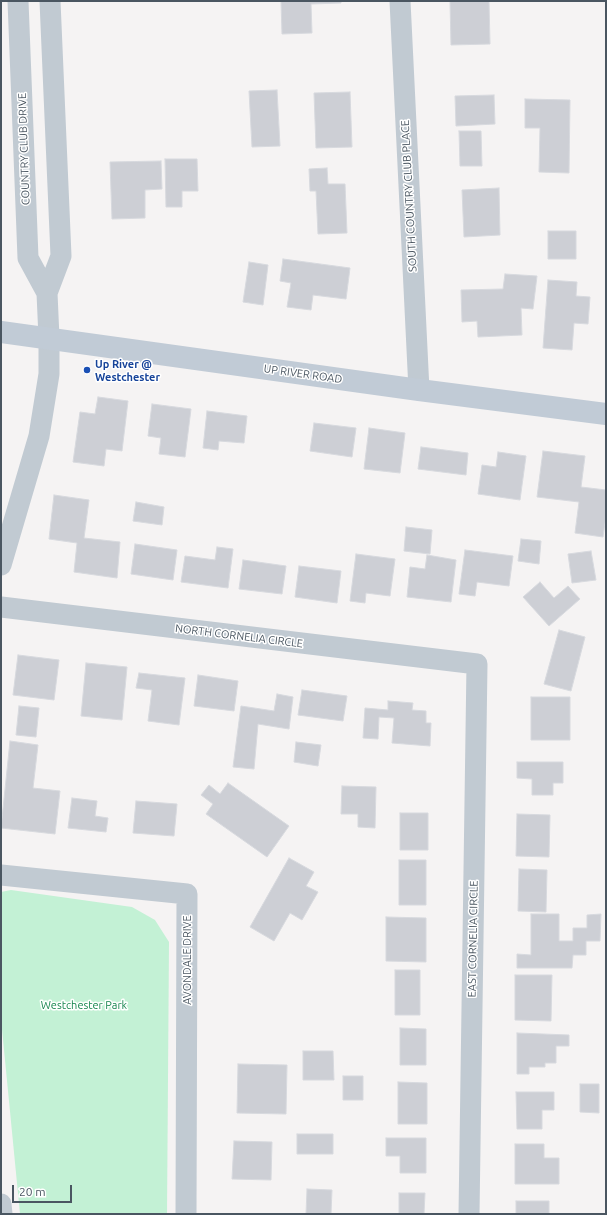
<!DOCTYPE html>
<html>
<head>
<meta charset="utf-8">
<style>
  body { margin:0 }
  #map { position:relative; width:607px; height:1215px; overflow:hidden; background:#f5f3f3; font-family:Ubuntu,sans-serif }
  canvas { display:block }
  .frame { position:absolute; inset:0; border:2px solid #4a5661; pointer-events:none }
  .scale { position:absolute; left:12px; top:1185px; width:60px; height:18px; box-sizing:border-box; border:2px solid #4a5661; border-top:0; padding-left:5px; font-size:12px; line-height:14px; white-space:nowrap; color:#4a5661; -webkit-text-stroke:3px #fff; paint-order:stroke }
</style>
</head>
<body>
<div id="map">
<canvas width="607" height="1215"></canvas>
<div class="frame"></div>
<div class="scale">20 m</div>
</div>
<script>
const c = document.querySelector('canvas').getContext('2d');
c.lineJoin = 'round';
function fill(path, color) { c.fillStyle = color; c.fill(path, 'evenodd'); }
const shape = rows => new Path2D(rows.map(r => 'M' + r).join(''));
function strokePath(path, color, width, dash) { c.strokeStyle = color; c.lineWidth = width; c.lineCap = dash ? 'butt' : 'round'; c.setLineDash(dash || []); c.stroke(path); }
function write(font, color, halo, rows, align = 'center') {
  c.font = font + ' Ubuntu,sans-serif'; c.lineWidth = 3; c.setLineDash([]); c.textBaseline = 'middle'; c.strokeStyle = halo; c.fillStyle = color; for (const [text, x, y, turn = 0] of rows) {
    c.save(); c.translate(x, y); c.rotate((+turn || 0) * Math.PI / 180); c.textAlign = isNaN(turn) ? turn : align; if (halo) c.strokeText(text, 0, 0); c.fillText(text, 0, 0); c.restore();
  }
}
fill(shape([
  [11,890,132,907,155,920,169,942,167,1214,20,1214,1,1019,1,892]
]), '#c3f1d5');
const building = shape([
  [281,1,341,1,341,3,311,4,312,33,282,34,281,1],
  [450,1,489,1,490,44,451,45,450,1],
  [277,90,280,146,252,147,249,91,277,90],
  [350,92,352,147,316,148,314,93,350,92],
  [494,95,495,124,456,126,455,96,494,95],
  [525,99,570,100,569,173,539,172,540,128,525,128,525,99],
  [459,131,481,131,482,166,460,166,459,131],
  [165,159,197,159,198,191,182,191,182,207,166,207,165,159],
  [161,161,162,189,145,190,145,218,112,219,110,162,161,161],
  [327,168,328,184,345,184,347,233,318,234,316,191,310,191,309,169,327,168],
  [499,188,500,235,464,237,462,190,499,188],
  [548,231,576,231,576,259,548,259,548,231],
  [283,259,350,268,346,299,313,295,311,310,287,307,291,283,280,281,283,259],
  [249,262,268,265,263,305,243,302,249,262],
  [505,274,537,276,533,309,521,308,522,335,478,337,477,321,462,322,461,290,503,289,505,274],
  [548,280,577,282,576,296,590,297,588,324,574,323,572,350,543,348,548,280],
  [98,397,128,401,122,451,106,449,104,466,73,462,80,412,95,414,98,397],
  [152,404,191,409,185,457,159,454,161,438,148,436,152,404],
  [207,411,247,416,244,443,219,441,218,450,203,448,207,411],
  [314,423,356,428,352,457,310,451,314,423],
  [369,428,405,433,400,473,364,469,369,428],
  [421,447,468,453,466,475,418,469,421,447],
  [543,451,585,456,581,487,606,490,606,516,603,537,575,533,579,502,537,497,543,451],
  [498,452,526,456,520,500,478,494,482,465,496,467,498,452],
  [54,495,89,500,84,538,120,542,117,578,74,572,77,543,49,539,54,495],
  [136,502,164,507,162,525,133,521,136,502],
  [406,527,432,530,430,554,404,551,406,527],
  [521,539,541,541,539,564,518,561,521,539],
  [135,544,177,550,173,580,131,574,135,544],
  [217,547,233,549,228,588,181,582,185,556,215,560,217,547],
  [465,550,513,556,509,586,477,582,475,596,459,594,465,550],
  [591,551,596,580,572,583,568,554,591,551],
  [356,554,395,559,390,596,366,593,365,603,350,601,356,554],
  [427,555,456,560,451,602,407,597,410,567,425,569,427,555],
  [243,560,286,566,282,594,239,589,243,560],
  [299,566,341,571,337,603,295,597,299,566],
  [540,582,554,598,568,586,580,599,549,626,523,597,540,582],
  [559,630,585,637,571,691,544,684,559,630],
  [18,655,59,660,54,700,13,695,18,655],
  [86,663,127,667,122,720,81,716,86,663],
  [139,673,185,678,179,725,148,721,152,690,136,688,139,673],
  [198,675,238,681,234,711,194,706,198,675],
  [302,690,347,696,343,721,298,715,302,690],
  [277,694,293,697,289,729,258,724,254,769,233,767,241,706,274,711,277,694],
  [531,697,570,697,570,740,531,740,531,697],
  [388,701,413,703,412,710,426,711,426,723,431,723,430,746,392,743,394,718,379,717,378,739,363,738,365,708,388,710,388,701],
  [19,706,39,708,36,737,16,735,19,706],
  [10,741,38,745,33,788,60,791,55,834,1,828,10,741],
  [296,742,321,745,318,766,294,762,296,742],
  [517,762,563,762,563,783,553,783,553,795,532,795,532,779,517,778,517,762],
  [228,783,289,826,267,857,206,814,213,804,201,795,209,785,220,794,228,783],
  [342,786,376,787,375,828,358,827,358,814,341,814,342,786],
  [72,798,97,801,95,816,108,818,106,832,68,828,72,798],
  [136,801,177,804,174,836,133,833,136,801],
  [400,813,428,813,428,850,400,850,400,813],
  [517,814,550,815,549,857,516,856,517,814],
  [289,858,314,872,306,886,318,892,302,920,290,913,274,941,250,927,289,858],
  [399,860,426,860,426,905,399,905,399,860],
  [519,869,547,870,546,912,518,911,519,869],
  [531,914,559,914,559,941,573,941,573,928,587,928,587,915,601,914,600,941,586,941,586,955,573,955,572,968,517,968,517,954,531,955,531,914],
  [386,917,426,918,426,962,386,961,386,917],
  [395,970,420,970,420,1015,395,1015,395,970],
  [515,975,552,975,551,1021,515,1020,515,975],
  [400,1028,426,1029,426,1065,400,1065,400,1028],
  [517,1033,569,1035,569,1046,556,1046,556,1063,545,1063,545,1067,529,1067,529,1074,517,1074,517,1033],
  [303,1051,333,1051,334,1080,303,1080,303,1051],
  [238,1064,287,1065,286,1114,237,1113,238,1064],
  [343,1076,363,1076,363,1100,343,1100,343,1076],
  [398,1082,427,1083,427,1124,398,1124,398,1082],
  [580,1084,599,1084,599,1113,580,1112,580,1084],
  [516,1092,554,1092,554,1110,542,1110,542,1129,517,1129,516,1092],
  [297,1134,333,1134,333,1154,297,1154,297,1134],
  [386,1138,426,1138,426,1173,400,1173,400,1156,386,1156,386,1138],
  [234,1141,272,1142,271,1180,232,1179,234,1141],
  [515,1144,544,1144,544,1158,559,1158,559,1184,515,1184,515,1144],
  [307,1189,332,1190,331,1214,306,1214,307,1189],
  [399,1193,425,1193,424,1214,399,1214,399,1193],
  [516,1201,549,1201,549,1214,516,1214,516,1201]
]);
fill(building, '#cdcfd5');
strokePath(building, '#d7d9de', 1);
strokePath(shape([
  [18,1,28,258,47,293],
  [400,1,419,390],
  [1,565,39,436,49,374,49,338,47,293,61,256,50,1],
  [1,607,477,664,469,1214],
  [1,875,187,894,186,1214],
  [1,1204,2,1214]
]), '#c1cad2', 21);
strokePath(shape([
  [1,332,419,390,606,414]
]), '#c1cbd6', 22);
for (const [x, y, r, color] of [
  [87,370,4,"#1a4fb4"]
]) { const dot = new Path2D(); dot.arc(x, y, r, 0, 2 * Math.PI); c.fillStyle = color; c.fill(dot); strokePath(dot, '#fff', 1.5); }
write('11px', '#4a5661', '#fff', [
  ["COUNTRY CLUB DRIVE",24,149,-92],
  ["SOUTH COUNTRY CLUB PLACE",409,196,-93],
  ["UP RIVER ROAD",303,374,8],
  ["NORTH CORNELIA CIRCLE",239,636,7],
  ["EAST CORNELIA CIRCLE",473,939,-89],
  ["AVONDALE DRIVE",187,960,-90]
]);
write('bold 11px', '#164399', '#fff', [
  ["Up River @",95,364],
  ["Westchester",95,377]
], 'left');
write('11px', '#17864f', '#fff', [
  ["Westchester Park",84,1005]
]);
</script>
</body>
</html>
